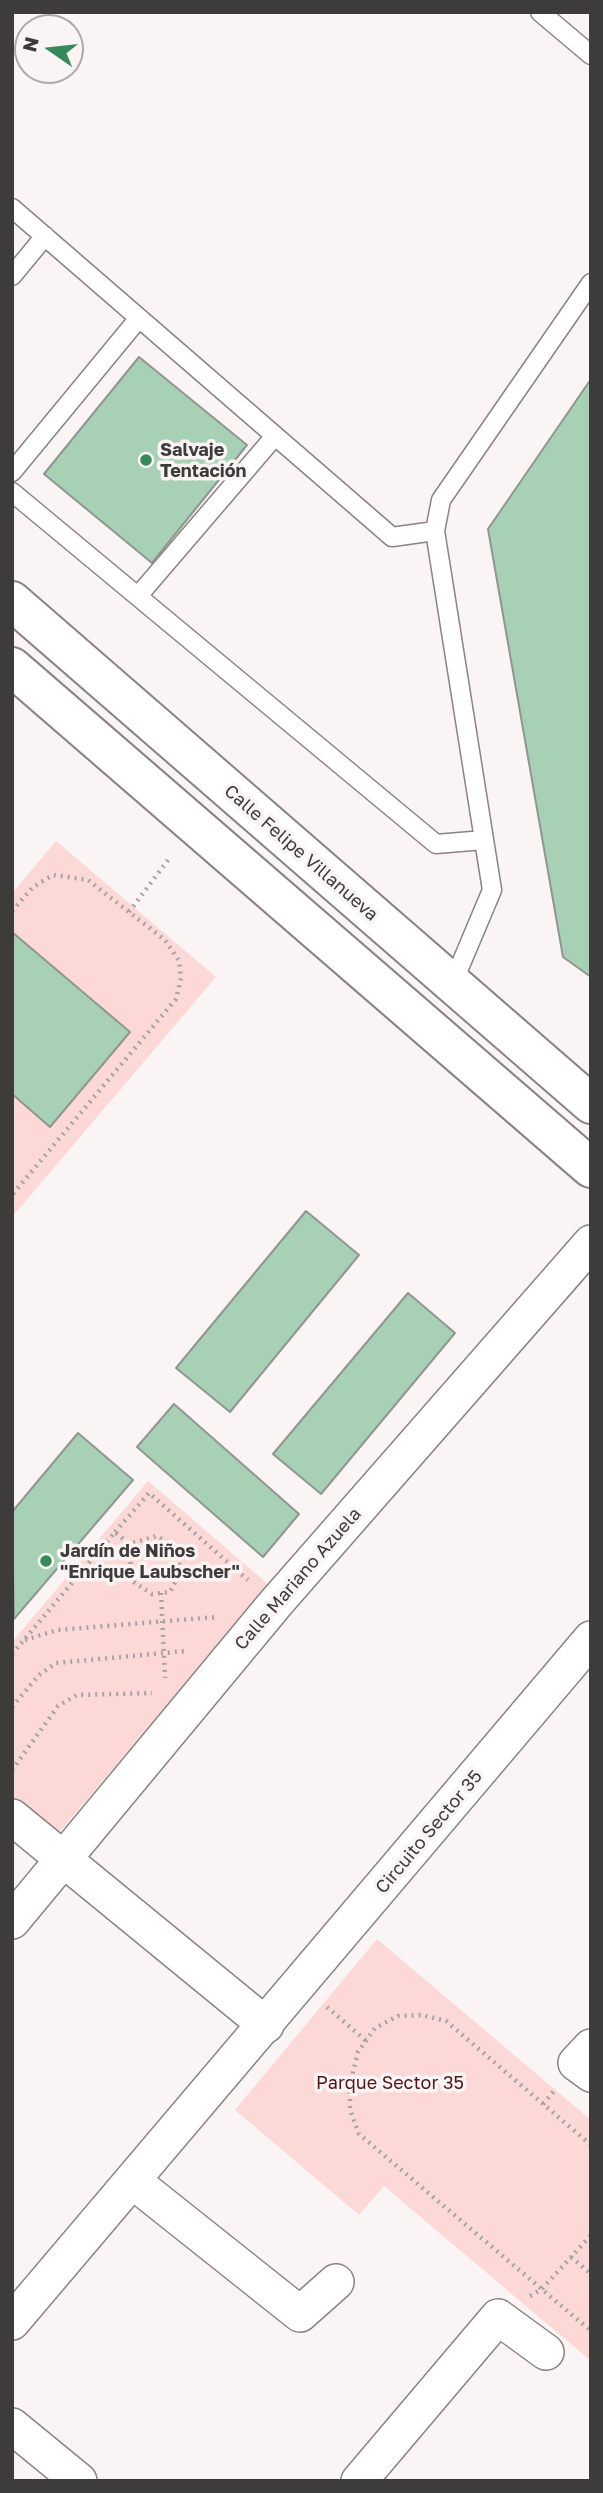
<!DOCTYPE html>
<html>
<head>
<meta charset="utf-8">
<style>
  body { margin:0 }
  #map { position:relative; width:603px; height:2493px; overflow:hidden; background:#fbf4f4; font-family:"Golos Text",sans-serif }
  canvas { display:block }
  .frame { position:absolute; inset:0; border:14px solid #3e3b3b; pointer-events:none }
  .north { position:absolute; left:14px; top:14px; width:70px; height:70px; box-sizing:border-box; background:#fbf4f4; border:2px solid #afaaaa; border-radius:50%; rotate:284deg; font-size:19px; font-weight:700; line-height:28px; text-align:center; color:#3e3b3b }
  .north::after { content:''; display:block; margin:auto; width:24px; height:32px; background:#38895a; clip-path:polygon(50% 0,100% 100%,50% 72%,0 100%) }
</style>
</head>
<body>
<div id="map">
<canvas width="603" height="2493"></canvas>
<div class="frame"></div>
<div class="north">N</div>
</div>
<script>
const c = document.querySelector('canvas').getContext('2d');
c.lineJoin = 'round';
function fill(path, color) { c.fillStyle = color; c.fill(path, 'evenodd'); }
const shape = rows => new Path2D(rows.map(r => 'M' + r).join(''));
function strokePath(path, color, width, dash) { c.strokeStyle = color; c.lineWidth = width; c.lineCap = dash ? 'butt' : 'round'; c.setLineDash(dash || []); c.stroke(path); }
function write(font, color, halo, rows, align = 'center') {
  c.font = font + ' "Golos Text",sans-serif'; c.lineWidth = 7; c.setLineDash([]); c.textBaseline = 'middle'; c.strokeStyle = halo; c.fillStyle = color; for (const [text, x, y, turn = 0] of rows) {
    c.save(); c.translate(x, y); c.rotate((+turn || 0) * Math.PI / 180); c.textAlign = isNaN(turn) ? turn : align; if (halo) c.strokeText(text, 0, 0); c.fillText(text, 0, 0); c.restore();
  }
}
fill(shape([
  [56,841,216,977,12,1217,12,893],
  [148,1481,269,1585,56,1836,12,1801,12,1642],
  [377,1939,591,2120,591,2361,384,2186,359,2215,235,2110]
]), '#fcd9d7');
const building = shape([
  [139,357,247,445,152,563,44,474,139,357],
  [591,379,591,977,563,957,488,529,591,379],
  [12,932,130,1032,50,1127,12,1094,12,932],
  [306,1211,359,1255,230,1412,176,1368,306,1211],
  [408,1293,455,1333,321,1494,273,1454,408,1293],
  [174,1404,299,1514,263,1557,137,1447,174,1404],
  [78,1433,133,1480,14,1619,12,1512,78,1433]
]);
fill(building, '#a7d0b4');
strokePath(building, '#919692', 2);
const lane = shape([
  [540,12,591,55],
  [12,208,392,537,435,531],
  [12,276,45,236],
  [12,472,139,318],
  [12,492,436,844,484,840],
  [138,596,275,436],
  [452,985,492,890,435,531,441,500,591,283]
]);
const street = shape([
  [12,1817,266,2025],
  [12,1921,275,1604,591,1243],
  [591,2047,576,2063,591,2074],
  [134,2182,300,2314,336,2282],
  [12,2322,591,1639],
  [12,2426,79,2481],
  [359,2481,498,2317,546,2352]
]);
const secondary = shape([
  [12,601,591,1104],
  [12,667,591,1168]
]);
strokePath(lane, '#8a8383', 21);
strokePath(street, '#8a8383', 38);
strokePath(secondary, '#8a8383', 42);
strokePath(shape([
  [12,911,33,887,53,875,88,880,165,940,179,961,181,978,176,999,12,1195],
  [129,912,171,856],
  [115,1532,149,1493,248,1580],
  [161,1593,165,1678],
  [25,1640,57,1630,217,1617],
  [12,1654,115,1532,129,1544,132,1581,152,1594,170,1592,180,1573,178,1549,157,1536,129,1544],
  [12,1707,39,1675,56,1663,186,1651],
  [12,1770,58,1706,77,1695,152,1693],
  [327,2007,366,2041],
  [543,2104,554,2091],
  [591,2145,446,2021,422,2015,398,2016,375,2028,358,2052,350,2084,350,2110,359,2134,591,2331],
  [571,2257,591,2274],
  [530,2296,542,2289,591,2235]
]), '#a8a3a3', 4.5, [2, 5]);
strokePath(lane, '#fff', 18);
strokePath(street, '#fff', 35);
strokePath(secondary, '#fff', 38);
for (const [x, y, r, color] of [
  [146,460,7,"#38895a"],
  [46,1561,7,"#38895a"]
]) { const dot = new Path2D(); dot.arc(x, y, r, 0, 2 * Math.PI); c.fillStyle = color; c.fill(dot); strokePath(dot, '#fbf4f4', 2.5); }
write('bold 18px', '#3e3b3b', '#fbf4f4', [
  ["Salvaje",160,450],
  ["Tentación",160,471],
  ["Jardín de Niños",60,1551],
  ["\"Enrique Laubscher\"",60,1572]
], 'left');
write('18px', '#3e3b3b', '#fbf4f4', [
  ["Calle Felipe Villanueva",301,853,41],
  ["Calle Mariano Azuela",298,1579,-49],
  ["Circuito Sector 35",429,1832,-50]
]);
write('18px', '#511619', '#fbf4f4', [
  ["Parque Sector 35",390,2083]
]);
</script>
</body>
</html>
